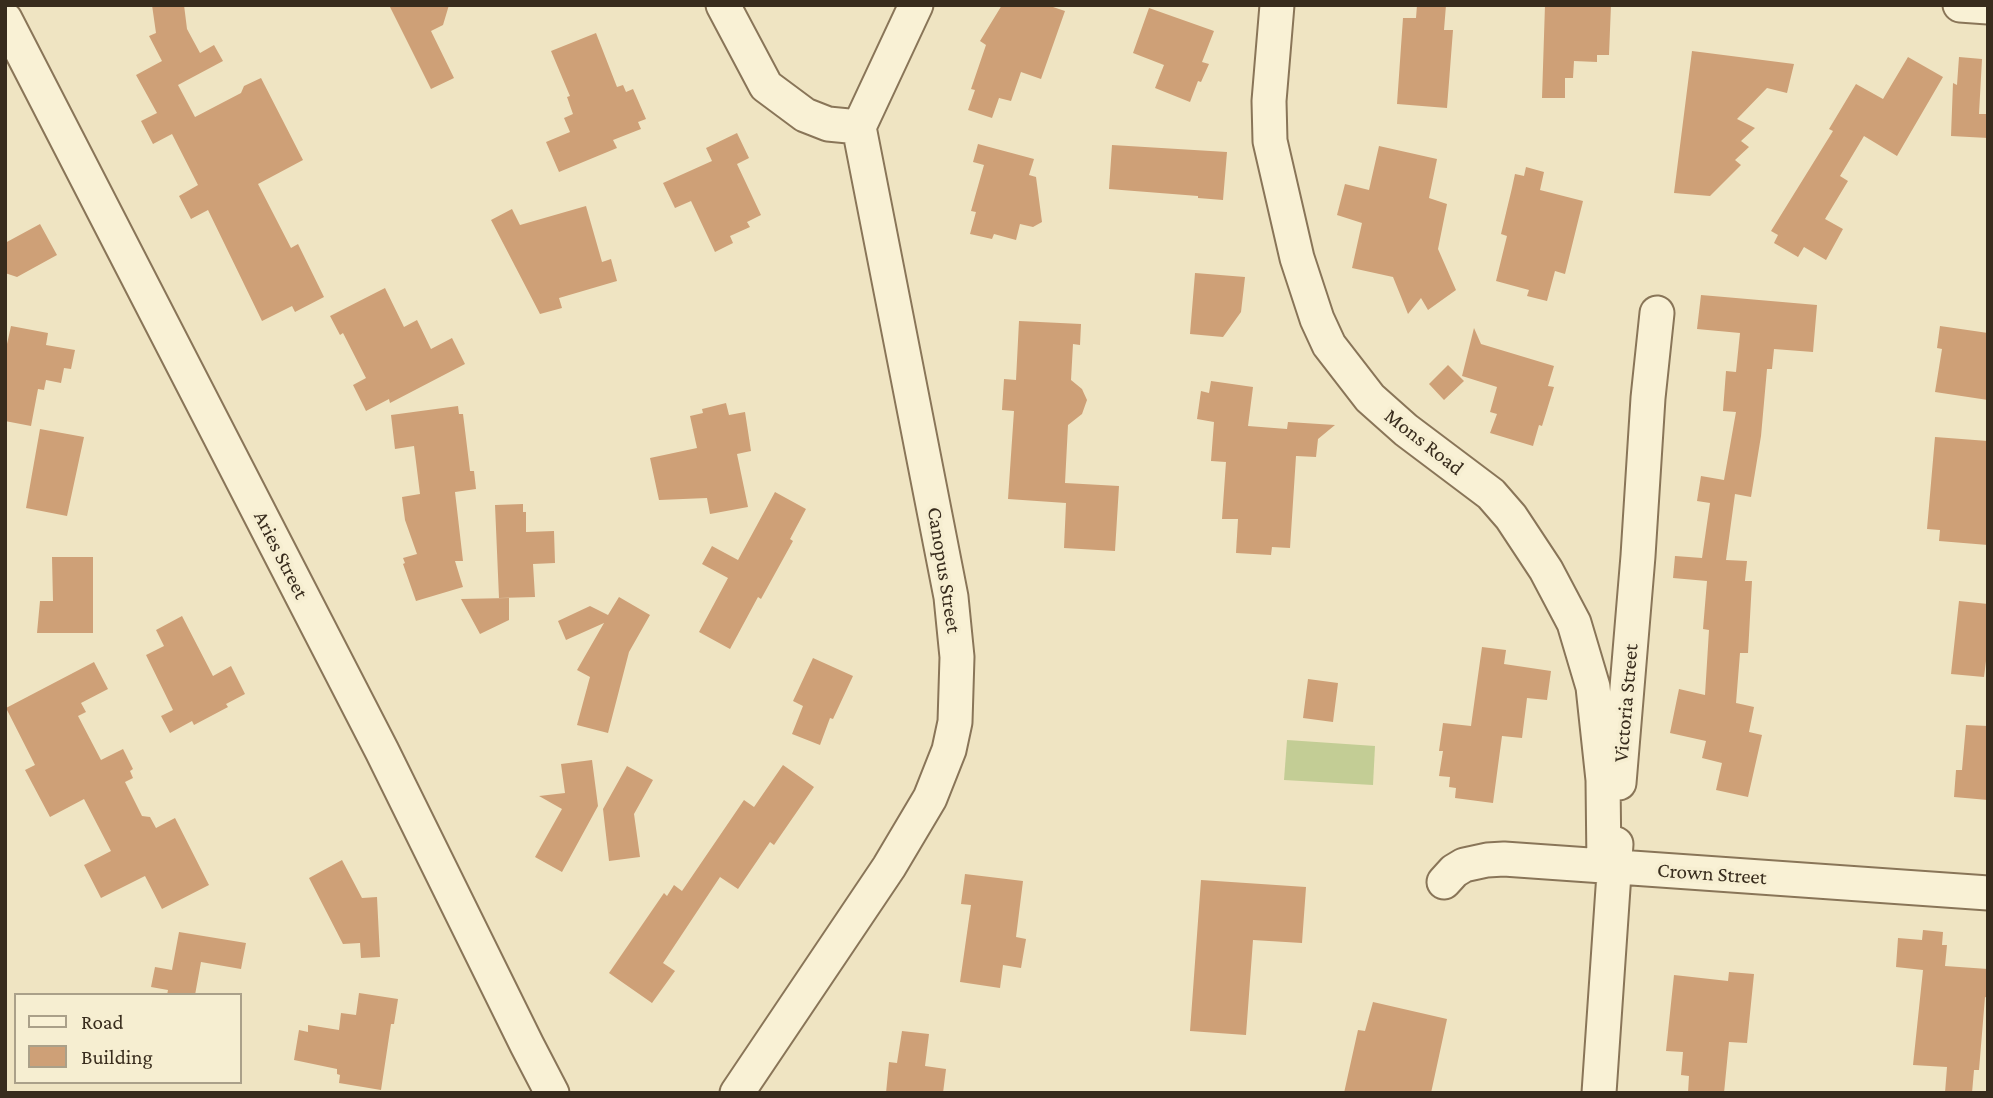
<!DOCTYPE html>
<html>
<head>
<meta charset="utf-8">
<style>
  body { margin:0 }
  #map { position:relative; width:1993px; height:1098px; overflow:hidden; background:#efe4c2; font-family:"Crimson Pro",serif }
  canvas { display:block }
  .frame { position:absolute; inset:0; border:7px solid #382c1d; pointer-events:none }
  .legend { position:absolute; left:14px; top:993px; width:228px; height:91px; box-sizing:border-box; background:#f6eed1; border:2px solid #aaa089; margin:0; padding:9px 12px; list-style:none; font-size:21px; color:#382c1d }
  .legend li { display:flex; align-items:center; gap:14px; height:35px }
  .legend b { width:35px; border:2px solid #aaa089 }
</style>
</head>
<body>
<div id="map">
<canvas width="1993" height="1098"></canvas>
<div class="frame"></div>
<ul class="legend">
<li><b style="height:9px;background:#f9f1d5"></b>Road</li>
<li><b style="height:19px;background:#cea077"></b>Building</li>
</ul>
</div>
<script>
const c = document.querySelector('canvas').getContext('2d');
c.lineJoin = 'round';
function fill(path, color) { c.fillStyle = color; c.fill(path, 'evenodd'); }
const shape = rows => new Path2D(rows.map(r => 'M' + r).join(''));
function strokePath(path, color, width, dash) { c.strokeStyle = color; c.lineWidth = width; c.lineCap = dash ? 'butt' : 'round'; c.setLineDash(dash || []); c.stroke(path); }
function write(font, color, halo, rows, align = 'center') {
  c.font = font + ' "Crimson Pro",serif'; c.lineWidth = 7; c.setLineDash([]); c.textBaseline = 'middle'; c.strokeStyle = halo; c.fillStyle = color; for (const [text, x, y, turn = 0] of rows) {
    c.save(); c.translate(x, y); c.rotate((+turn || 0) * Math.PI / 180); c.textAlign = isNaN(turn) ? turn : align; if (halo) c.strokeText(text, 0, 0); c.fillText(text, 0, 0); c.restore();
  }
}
fill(shape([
  [1287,740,1375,746,1373,785,1284,780]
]), '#c3cd95');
fill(shape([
  [152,5,184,5,187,29,200,53,214,45,223,61,178,85,195,117,241,93,244,86,261,78,303,160,258,184,291,248,298,244,324,297,295,312,292,306,262,321,208,210,191,219,179,196,198,185,172,134,153,144,141,121,157,113,136,75,162,61,149,36,156,33],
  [389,5,449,5,443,25,431,31,454,78,431,89],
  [1002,5,1047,5,1065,11,1041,79,1021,72,1011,101,999,98,992,118,968,110,975,90,971,89,986,45,980,41],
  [1417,5,1446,5,1444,30,1453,30,1447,108,1397,104,1403,18,1416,18],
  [1545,5,1611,5,1609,55,1597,55,1597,62,1574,61,1573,78,1565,78,1565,98,1542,98],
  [1149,8,1214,31,1202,62,1209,64,1201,82,1198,81,1190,102,1155,88,1164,65,1133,53],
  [596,33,617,87,623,85,626,92,633,89,646,119,638,122,641,129,613,140,617,148,559,172,546,142,570,132,564,118,573,114,567,97,570,96,551,51],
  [1692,51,1794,64,1787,93,1767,88,1737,119,1755,128,1741,141,1749,147,1735,160,1741,165,1710,196,1674,193],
  [1908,57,1943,77,1897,156,1864,136,1840,176,1848,181,1825,219,1843,229,1826,260,1804,247,1798,257,1774,243,1778,235,1771,231,1833,131,1829,129,1856,84,1883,99],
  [1959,57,1982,59,1979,114,1988,114,1988,138,1951,136,1953,83,1957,85],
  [737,133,749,158,737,164,761,215,747,222,750,227,730,236,733,243,715,252,691,201,675,208,663,183,712,161,706,148],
  [978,144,1034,159,1029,175,1036,177,1042,222,1033,227,1020,224,1016,240,994,234,992,239,970,234,976,212,971,211,984,165,973,162],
  [1112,145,1227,152,1223,200,1198,198,1198,196,1109,189],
  [1379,146,1437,159,1429,198,1447,204,1438,249,1456,290,1428,310,1421,298,1408,314,1393,277,1352,268,1362,223,1337,215,1345,184,1369,190],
  [1526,167,1544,172,1540,190,1583,201,1565,274,1555,271,1547,301,1527,296,1529,290,1496,281,1507,236,1501,234,1512,188,1515,174,1524,176],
  [586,206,602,262,611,259,617,281,559,298,562,308,540,314,491,220,512,209,520,225],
  [40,224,57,255,17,277,5,273,5,243],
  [1195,273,1245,277,1241,312,1223,337,1190,334],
  [385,288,404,327,417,320,431,349,452,338,465,364,390,403,389,399,366,411,353,385,366,378,343,333,340,335,330,316],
  [1701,295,1817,305,1813,352,1774,349,1772,369,1767,369,1761,436,1751,497,1735,494,1726,560,1747,561,1745,581,1752,581,1748,653,1740,653,1736,703,1754,707,1749,732,1762,735,1748,797,1716,790,1722,763,1702,758,1706,741,1670,733,1679,689,1705,695,1709,630,1703,629,1707,581,1673,578,1675,556,1702,558,1710,503,1697,501,1701,476,1724,480,1736,412,1723,411,1726,371,1736,372,1740,333,1697,329],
  [1019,321,1081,324,1080,345,1073,344,1071,380,1082,389,1087,400,1082,414,1068,425,1065,483,1119,486,1115,551,1064,548,1066,503,1008,499,1014,411,1002,410,1004,379,1016,380],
  [11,326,48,333,46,345,75,350,71,369,64,368,61,383,46,380,44,390,38,389,31,426,5,421,5,353],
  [1940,326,1988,333,1988,400,1935,392,1942,349,1937,348],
  [1474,328,1481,344,1554,366,1548,386,1554,387,1542,426,1539,425,1533,446,1490,433,1497,414,1490,412,1497,387,1462,376],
  [1448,365,1464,381,1444,400,1429,384],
  [1211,381,1253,387,1248,426,1287,429,1288,422,1335,425,1318,439,1316,457,1296,456,1290,548,1272,547,1271,555,1236,553,1238,519,1222,519,1226,462,1211,461,1214,422,1197,419,1201,391,1209,393],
  [726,403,729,415,745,412,751,451,737,454,748,507,710,514,707,498,659,500,650,458,697,448,690,416,703,413,702,409],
  [458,406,459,414,463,414,470,471,474,471,476,489,455,492,463,561,455,561,463,587,416,601,403,564,405,563,403,558,417,554,405,520,402,497,420,494,414,446,395,449,391,415],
  [40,429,84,437,67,516,26,508],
  [1935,437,1988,441,1988,545,1939,541,1940,530,1927,529],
  [775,492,806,509,790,539,793,541,761,599,758,597,730,649,699,632,728,578,702,564,712,546,738,560],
  [523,504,523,512,526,512,526,532,554,531,555,563,533,564,535,597,499,598,495,505],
  [52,557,93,557,93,633,37,633,40,601,53,601],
  [619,597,650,615,629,652,608,733,577,725,590,677,577,670,604,623,566,640,558,621,590,606,608,615],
  [509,598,509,620,480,634,461,599],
  [1959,601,1988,604,1988,661,1986,661,1984,677,1951,674],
  [182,616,213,676,231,666,245,694,226,704,228,707,194,725,192,721,170,733,161,716,173,710,146,655,164,646,156,630],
  [1482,647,1506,650,1504,664,1551,671,1547,700,1527,698,1522,738,1502,736,1493,803,1455,798,1456,788,1449,787,1450,777,1439,776,1443,751,1439,751,1443,723,1471,726],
  [813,658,853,676,833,719,830,718,820,745,792,734,803,706,793,701],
  [94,662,108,689,81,703,86,712,78,716,101,760,123,749,133,769,130,771,133,778,125,782,142,816,150,817,156,828,175,818,209,885,162,909,145,876,101,898,84,865,111,851,84,799,50,817,25,770,35,765,6,708],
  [1308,679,1338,683,1333,722,1303,718],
  [1966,725,1988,726,1988,800,1954,797,1956,770,1962,770],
  [592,760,598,806,562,872,535,857,562,809,539,796,565,793,561,764],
  [783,765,814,787,774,845,770,842,738,889,720,877,663,963,675,971,652,1003,609,973,664,893,667,896,674,885,682,891,744,800,754,807],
  [627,766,653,780,634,814,640,857,609,861,603,809],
  [342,860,362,898,377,897,380,957,361,958,360,943,343,944,309,878],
  [965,874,1023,881,1016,937,1026,939,1021,968,1003,965,1000,988,960,982,971,905,961,904],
  [1201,880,1306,887,1302,943,1253,940,1246,1035,1190,1031],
  [1923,930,1943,932,1942,945,1947,945,1945,966,1988,969,1988,998,1985,997,1979,1070,1974,1070,1972,1093,1945,1093,1947,1067,1913,1065,1923,970,1896,967,1898,938,1922,940],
  [179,932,246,943,241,969,201,962,195,995,167,995,168,990,151,987,155,967,172,970],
  [1729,972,1754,974,1747,1043,1729,1042,1724,1093,1688,1093,1689,1076,1681,1075,1683,1052,1666,1051,1674,975,1728,981],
  [359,993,398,999,394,1024,391,1024,381,1090,339,1083,340,1075,337,1074,337,1069,294,1060,299,1030,308,1032,308,1025,339,1030,341,1013,356,1015],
  [1373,1002,1447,1019,1431,1093,1344,1093,1358,1030,1365,1031],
  [902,1031,929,1034,925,1066,946,1069,943,1093,886,1093,889,1062,897,1063]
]), '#cea077');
const minor = shape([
  [723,5,766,86,805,115,828,124,859,127],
  [1277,5,1269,101,1270,141,1297,258,1317,319,1329,345,1370,398,1406,430,1491,494,1511,517,1546,570,1574,623,1593,687,1603,780,1604,866],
  [1960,5,1988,7],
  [5,19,382,751,527,1045,552,1093],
  [1619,783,1638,556,1648,398,1657,313],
  [1444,882,1454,871,1464,865,1487,860,1504,859,1988,893],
  [737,1093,889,867,930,798,949,750,955,722,957,657,951,597,859,127,916,5],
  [1599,1093,1616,844]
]);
strokePath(minor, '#897558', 37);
strokePath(minor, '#f9f1d5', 33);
write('21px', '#382c1d', '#f6eed1', [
  ["Mons Road",1424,442,38],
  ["Aries Street",281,555,63],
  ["Canopus Street",944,570,81],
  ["Victoria Street",1626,703,-85],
  ["Crown Street",1712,874,4]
]);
</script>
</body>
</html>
